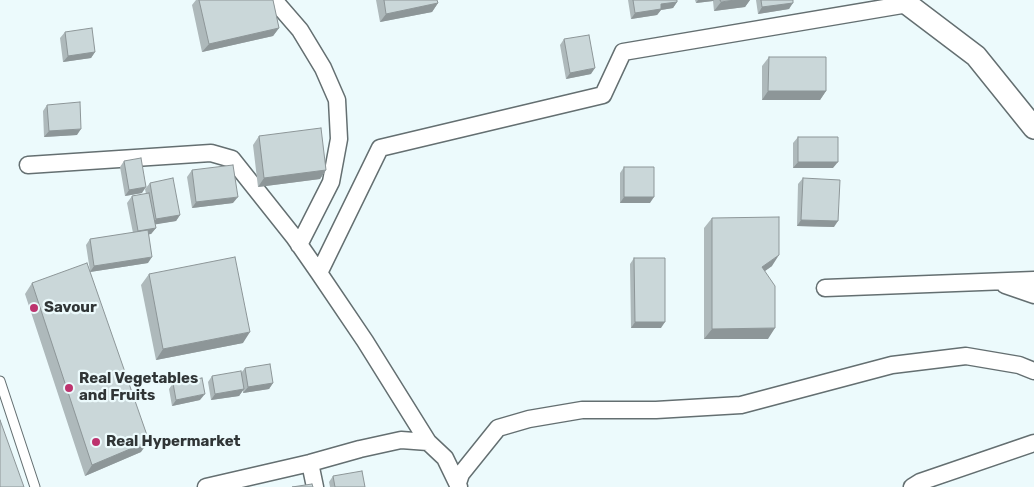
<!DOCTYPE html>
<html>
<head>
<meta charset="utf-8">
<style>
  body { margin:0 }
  canvas { display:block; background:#ecfafc }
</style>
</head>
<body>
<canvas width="1034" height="487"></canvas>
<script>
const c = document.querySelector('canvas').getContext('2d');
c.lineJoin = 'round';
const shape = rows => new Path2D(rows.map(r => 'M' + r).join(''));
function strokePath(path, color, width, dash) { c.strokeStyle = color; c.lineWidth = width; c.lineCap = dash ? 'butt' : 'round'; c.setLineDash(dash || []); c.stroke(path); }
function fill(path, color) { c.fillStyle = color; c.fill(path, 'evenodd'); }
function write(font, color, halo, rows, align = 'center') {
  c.font = font + ' Rubik,sans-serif'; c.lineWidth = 4.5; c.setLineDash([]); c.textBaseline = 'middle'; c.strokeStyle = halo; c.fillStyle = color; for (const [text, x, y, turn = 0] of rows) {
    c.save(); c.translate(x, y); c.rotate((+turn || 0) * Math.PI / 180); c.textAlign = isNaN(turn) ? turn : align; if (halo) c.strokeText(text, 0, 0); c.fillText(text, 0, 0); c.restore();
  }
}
const service = shape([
  [0,381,35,487]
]);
const minor = shape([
  [274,0,300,30,323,68,337,100,339,139,331,182,299,245],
  [28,165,211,153,232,159,294,237,319,273,365,341,428,442],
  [319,273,380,148,603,95,623,52,908,4],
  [1005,285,1034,295],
  [825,288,1034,280],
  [310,463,315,487],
  [458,483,461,474,498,428,529,419,582,410,656,410,741,405,892,365,966,356,1019,365,1034,371],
  [206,487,310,463,360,449,401,440,428,442,445,458,459,487],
  [912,487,920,482,1034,443]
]);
const tertiary = shape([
  [902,0,976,56,1034,128]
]);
strokePath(service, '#646f71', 11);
strokePath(minor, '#646f71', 19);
strokePath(tertiary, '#646f71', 24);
strokePath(service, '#fff', 9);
strokePath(minor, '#fff', 16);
strokePath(tertiary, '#fff', 21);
fill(shape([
  [196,0,273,0,279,28,273,36,202,52,192,5],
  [376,0,437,0,438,3,432,12,380,22],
  [628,0,677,0,677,2,673,8,661,10,657,15,631,19],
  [695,0,750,0,745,7,714,11,713,1,696,3],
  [756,0,793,0,789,9,758,14],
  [65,32,95,52,91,58,63,62,60,38],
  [564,39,591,74,566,79,560,45],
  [769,57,826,91,820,100,762,100,762,66],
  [47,105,77,135,44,137,43,111],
  [259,136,326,170,320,179,258,187,253,145],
  [798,137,833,168,793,168,793,143],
  [124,161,142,193,125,196,120,167],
  [624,167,650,203,620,203,620,173],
  [192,170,233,203,192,208,187,177],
  [803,178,834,227,797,226,798,184],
  [150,183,180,215,176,221,155,224,156,228,151,234,149,234,148,263,90,272,141,452,85,476,25,294,32,283,90,271,86,245,90,239,133,233,127,203,132,196,146,194,145,189],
  [712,218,772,266,765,271,768,339,704,339,704,228],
  [634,258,661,328,631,328,630,264],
  [149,274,243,343,156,360,141,285],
  [245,368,273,383,269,389,243,393,243,390,239,396,211,400,208,382,212,376,241,373],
  [173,383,200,400,172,406,169,389],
  [333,476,365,487,330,487,329,482]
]), '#aeb9bb');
fill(shape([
  [698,0,714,0,713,1,696,3],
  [735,0,750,0,745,7,714,11,721,2],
  [677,2,673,8,661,10,657,15,631,19,635,13,661,4],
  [438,3,432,12,380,22,386,14],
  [793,3,789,9,758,14,762,7],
  [279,28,273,36,202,52,209,44],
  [95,52,91,58,63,62,68,56],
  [595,68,591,74,566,79,570,73],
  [768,91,826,91,820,100,762,100],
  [81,129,77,135,44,137,49,131],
  [798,162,838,162,833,168,793,168],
  [326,170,320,179,258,187,264,178],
  [146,187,142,193,125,196,129,190],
  [238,197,233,203,192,208,196,202],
  [624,197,654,197,650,203,620,203],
  [180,215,176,221,152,225,156,219],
  [801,220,838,221,834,227,797,226],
  [156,228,151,234,134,237,138,231],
  [779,255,772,266,755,278,762,267],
  [152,257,148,263,90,272,94,266],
  [635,322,665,322,661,328,631,328],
  [775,328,768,339,704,339,712,329],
  [250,332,243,343,156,360,163,349],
  [273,383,269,389,243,393,248,387],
  [244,389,239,396,211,400,215,394],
  [205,394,200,400,172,406,176,400],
  [149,441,141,452,85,476,92,465]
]), '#8d9698');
const building = shape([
  [199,0,273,0,279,28,209,44,199,0],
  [384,0,437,0,438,3,386,14,384,0],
  [633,0,677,0,677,2,661,4,661,9,635,13,633,0],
  [720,0,735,0,721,2,720,0],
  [761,0,793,0,793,3,762,7,761,0],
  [92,28,95,52,68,56,65,32,92,28],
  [589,35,595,68,570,73,564,39,589,35],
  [769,57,826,57,826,91,768,91,769,57],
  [80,102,81,129,49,131,47,105,80,102],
  [321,128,326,170,264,178,259,136,321,128],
  [798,137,838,137,838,162,798,162,798,137],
  [141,158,146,187,129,190,124,161,141,158],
  [233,165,238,197,196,202,192,170,233,165],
  [624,167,654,167,654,197,624,197,624,167],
  [173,178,180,215,156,219,150,183,173,178],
  [803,178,840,180,838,221,801,220,803,178],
  [149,193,156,228,138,231,132,196,149,193],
  [779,217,779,255,762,267,775,286,775,328,712,329,712,218,779,217],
  [148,230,152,257,94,266,90,239,148,230],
  [235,257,250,332,163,349,149,274,235,257],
  [634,258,665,258,665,322,635,322,634,258],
  [87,263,149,441,92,465,32,283,87,263],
  [270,364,273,383,248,387,245,368,270,364],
  [241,371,244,389,215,394,212,376,241,371],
  [202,378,205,394,176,400,173,383,202,378],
  [0,420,24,487,0,487,0,420],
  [362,471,365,487,335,487,333,476,362,471],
  [312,484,313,487,292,487,312,484]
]);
fill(building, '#cad7d9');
strokePath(building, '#8d9698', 1);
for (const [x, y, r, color] of [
  [34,308,5,"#bd336e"],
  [69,388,5,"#bd336e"],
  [96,442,5,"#bd336e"]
]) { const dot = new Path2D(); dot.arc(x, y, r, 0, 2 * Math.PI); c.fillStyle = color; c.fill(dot); strokePath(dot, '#ecfafc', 2); }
write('bold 15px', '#303536', '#ecfafc', [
  ["Savour",44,308],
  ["Real Vegetables",79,379],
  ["and Fruits",79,396],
  ["Real Hypermarket",106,442]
], 'left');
</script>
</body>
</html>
